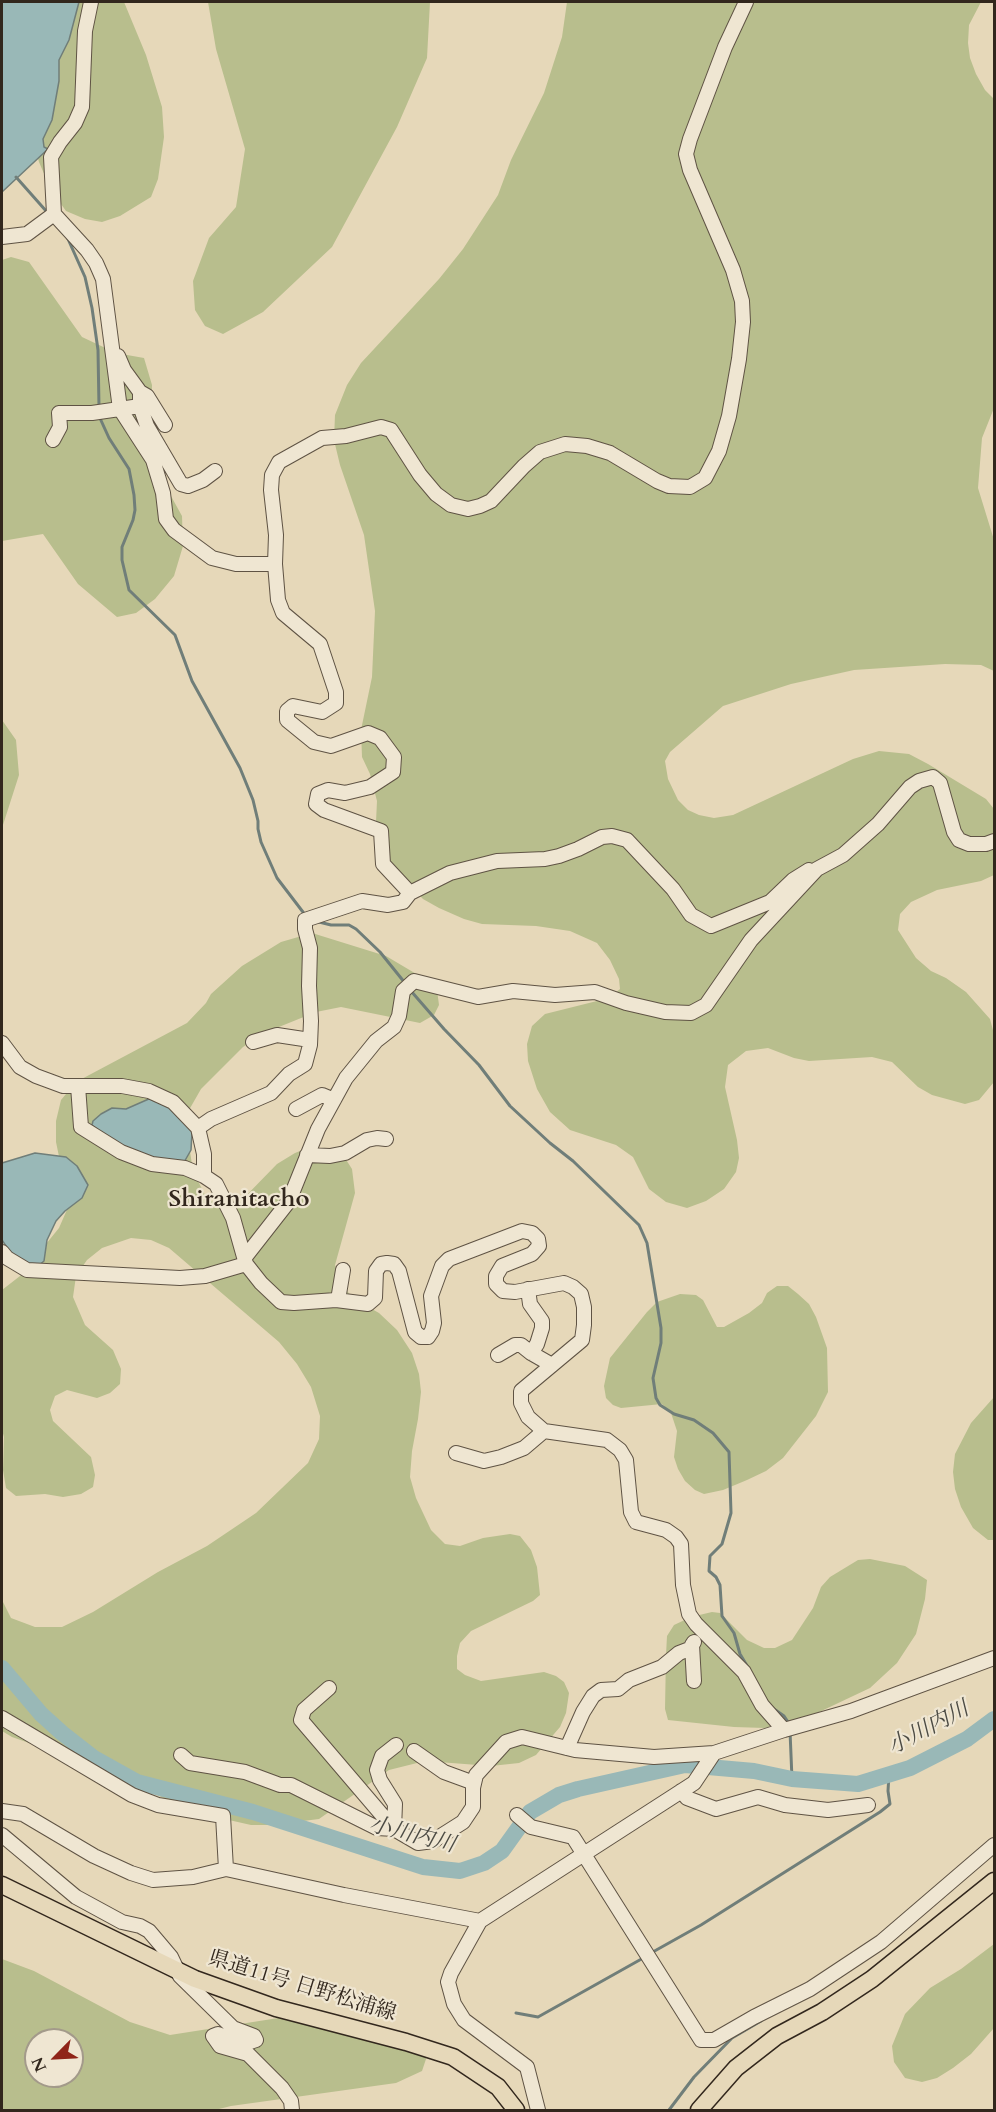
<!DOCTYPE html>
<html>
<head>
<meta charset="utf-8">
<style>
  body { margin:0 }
  #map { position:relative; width:996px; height:2112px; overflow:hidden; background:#e6d8b9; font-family:Cardo,serif }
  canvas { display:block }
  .frame { position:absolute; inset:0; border:3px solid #32271d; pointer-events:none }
  .north { position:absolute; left:24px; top:2028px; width:60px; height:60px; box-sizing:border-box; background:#efe6d2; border:2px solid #a39a8a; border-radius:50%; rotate:246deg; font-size:16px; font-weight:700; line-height:24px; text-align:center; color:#32271d }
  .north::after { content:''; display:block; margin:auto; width:21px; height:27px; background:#8f2418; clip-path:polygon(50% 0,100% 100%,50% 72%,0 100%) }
</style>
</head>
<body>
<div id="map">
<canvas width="996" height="2112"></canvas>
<div class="frame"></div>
<div class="north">N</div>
</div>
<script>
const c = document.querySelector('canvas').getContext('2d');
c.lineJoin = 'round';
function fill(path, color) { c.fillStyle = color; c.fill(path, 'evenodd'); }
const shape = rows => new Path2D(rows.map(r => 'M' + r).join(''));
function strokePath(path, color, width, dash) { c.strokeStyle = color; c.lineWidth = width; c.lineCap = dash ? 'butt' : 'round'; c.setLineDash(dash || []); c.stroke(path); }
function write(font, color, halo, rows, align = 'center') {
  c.font = font + ' Cardo,"Noto Serif JP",serif'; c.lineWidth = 4.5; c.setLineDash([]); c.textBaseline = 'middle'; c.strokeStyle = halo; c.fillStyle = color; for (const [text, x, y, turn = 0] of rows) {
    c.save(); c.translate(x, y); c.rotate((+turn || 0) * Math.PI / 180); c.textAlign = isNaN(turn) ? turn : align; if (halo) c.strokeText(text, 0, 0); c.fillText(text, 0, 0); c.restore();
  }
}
fill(shape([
  [65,2,124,2,146,55,162,107,164,137,158,179,151,197,120,216,102,222,85,219,66,211,51,190,39,162,32,136],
  [208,2,430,2,427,58,397,127,332,247,263,312,223,334,205,326,195,310,193,281,209,238,236,207,245,149,216,49],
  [567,2,981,2,969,25,968,43,970,58,976,74,985,90,994,99,994,408,982,438,978,488,994,540,994,671,981,665,945,664,854,670,791,684,723,706,670,752,665,761,668,779,678,800,688,810,699,815,714,818,733,815,853,759,879,751,909,754,928,764,986,799,994,809,994,875,981,881,937,890,911,902,900,914,898,930,916,958,931,971,946,978,966,992,990,1019,994,1034,994,1082,979,1100,965,1104,932,1095,918,1087,892,1062,872,1057,809,1061,794,1058,768,1048,746,1051,728,1065,725,1087,737,1140,739,1158,736,1172,724,1189,706,1201,687,1208,666,1202,649,1189,633,1157,616,1145,570,1130,550,1112,537,1089,528,1061,527,1044,532,1026,545,1014,609,998,620,989,619,979,610,960,597,943,570,931,536,926,482,924,464,919,439,908,423,899,389,864,381,848,376,822,377,801,370,774,362,757,361,730,372,677,375,611,364,535,340,465,334,440,335,415,347,385,361,363,439,279,463,249,498,195,511,160,544,93,562,37],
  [11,257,29,262,82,337,116,353,144,358,152,385,151,431,166,487,182,516,183,546,174,576,155,599,136,613,117,617,78,584,43,534,2,541,2,260],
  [2,720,16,740,19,775,2,828],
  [312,933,386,956,418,975,437,990,439,1005,434,1015,420,1023,341,1007,316,1012,269,1031,243,1047,201,1089,189,1110,189,1145,193,1171,207,1199,222,1206,239,1203,277,1164,295,1153,310,1147,332,1149,343,1155,352,1169,355,1193,335,1265,340,1283,354,1299,379,1313,397,1330,412,1353,419,1374,421,1392,418,1419,412,1451,410,1477,416,1498,431,1530,445,1544,460,1546,483,1538,510,1534,520,1536,531,1550,537,1567,540,1595,533,1601,471,1631,460,1643,457,1656,457,1669,465,1675,481,1681,544,1672,556,1676,564,1682,569,1693,566,1713,560,1727,536,1755,519,1763,491,1766,425,1761,389,1770,319,1819,271,1825,251,1825,198,1813,176,1804,155,1794,125,1768,96,1754,32,1744,12,1737,2,1731,2,1600,11,1618,35,1627,62,1627,93,1612,158,1572,207,1546,256,1513,308,1463,319,1439,320,1416,311,1387,297,1364,279,1342,169,1248,151,1240,131,1238,102,1248,87,1260,76,1276,73,1297,85,1325,113,1350,121,1369,120,1384,110,1393,97,1398,67,1390,55,1396,50,1410,53,1421,91,1457,95,1475,93,1487,81,1494,63,1497,45,1494,16,1496,6,1488,3,1470,4,1437,2,1430,2,1290,20,1276,59,1228,69,1205,56,1142,56,1121,61,1100,76,1082,187,1023,206,1003,211,994,242,966,281,942],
  [777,1286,788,1286,798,1294,809,1304,816,1317,827,1348,828,1392,816,1416,783,1458,766,1471,747,1480,723,1490,704,1494,695,1490,685,1481,678,1469,674,1457,677,1431,671,1413,662,1404,621,1408,613,1405,606,1398,604,1386,610,1358,647,1312,657,1302,680,1294,696,1295,703,1300,717,1327,724,1327,749,1313,762,1303,767,1293],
  [994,1397,994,1540,988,1540,973,1528,961,1507,955,1489,953,1472,955,1454,971,1423],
  [870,1559,905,1566,927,1580,925,1599,916,1634,897,1663,870,1688,815,1714,765,1728,734,1727,668,1720,665,1709,666,1655,667,1636,674,1625,691,1617,712,1612,720,1613,747,1640,764,1648,775,1648,792,1640,813,1608,821,1587,830,1577,858,1560],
  [994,1944,994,2028,971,2054,953,2068,937,2078,922,2082,905,2078,894,2062,892,2046,905,2014,930,1988,961,1969],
  [2,1959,34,1971,130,2022,170,2035,304,2014,427,2056,422,2071,396,2083,231,2106,215,2110,2,2110],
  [36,2040,72,2040,72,2076,36,2076]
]), '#b8be8d');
const water = shape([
  [2,2,79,2,69,40,59,60,59,81,52,120,43,139,44,147,48,149,2,192,2,2],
  [151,1098,183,1113,192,1132,191,1150,183,1164,128,1153,92,1125,93,1121,101,1114,112,1108,126,1109,151,1098],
  [35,1153,66,1157,77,1166,88,1185,82,1198,65,1211,56,1221,47,1240,44,1261,38,1266,27,1266,12,1255,2,1240,2,1163,35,1153]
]);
fill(water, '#99b8b7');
strokePath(water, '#707e79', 1.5);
strokePath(shape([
  [16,177,47,212],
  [68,239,85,277,92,308,98,350,99,407],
  [99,416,109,438,129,469,134,495,135,510,133,520,122,547,122,560,129,590,175,635,192,681,240,768,253,800,258,821,258,829,261,842,277,878,306,916],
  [315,921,331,925,349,925,356,929,380,952,405,983],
  [411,991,444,1029,479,1065,510,1106,550,1143,573,1161,639,1225,647,1243,661,1328,661,1343,653,1378,656,1398,660,1405,674,1414,694,1420,713,1433,729,1452,731,1513,722,1544,710,1556,709,1571,716,1577,720,1585,722,1616,734,1633,740,1654,749,1669],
  [774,1709,784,1716,790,1725],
  [790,1731,792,1779],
  [651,1953,701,1925,880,1812,890,1804,888,1791,889,1774],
  [516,2013,538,2017,645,1957],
  [669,2110,694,2077,732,2038,761,2021]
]), '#707e79', 3);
strokePath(shape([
  [2,1668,41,1714,62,1733,94,1758,137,1782,253,1812,423,1867,460,1871,484,1863,502,1851,530,1812,559,1795,578,1789,685,1765,754,1771,792,1779,858,1784,910,1768,967,1739,994,1719]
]), '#99b8b7', 16);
const minor = shape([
  [91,2,85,31,82,107,75,123,60,142,51,157,54,214,87,250,96,263,103,279,120,409,153,460,163,493,166,519,174,530,212,558,236,564,275,564],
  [2,237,27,234,54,214],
  [118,356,124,370,140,392,147,396,165,425],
  [140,406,147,426,181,484,188,486,203,480,215,471],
  [53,440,60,427,59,413,92,413,140,406,140,392],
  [410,893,383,864,381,831,324,810,316,804,318,794,328,790,345,793,370,787,393,772,394,757,380,738,368,733,331,746,314,742,287,720,287,711,293,706,322,712,336,703,336,692,320,644,283,613,278,600,275,564,276,535,271,490,272,475,279,462,322,438,346,436,381,427,391,430,420,475,436,494,451,505,468,509,480,506,491,501,524,466,540,452,565,444,587,446,610,453,657,481,669,486,690,487,705,478,719,451,729,416,739,359,743,322,742,301,733,270,690,170,686,154,690,139,725,47,746,2],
  [253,1042,277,1035,310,1040],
  [2,1043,20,1067,36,1076,63,1086,122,1086,149,1091,173,1102,198,1128],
  [78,1086,81,1127,121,1152,152,1164,185,1168,204,1176,216,1184,233,1218,246,1264,261,1283,281,1302,294,1303,336,1300,368,1304,375,1298,376,1271,381,1264,387,1263,394,1264,399,1271,415,1332,421,1337,428,1337,432,1331,434,1323,431,1296,442,1266,449,1259,522,1231,532,1233,538,1239,539,1246,532,1254,502,1266,496,1276,496,1284,503,1291,515,1292,564,1283,573,1287,581,1294,584,1307,584,1325,582,1340,521,1391,521,1403,528,1417,544,1431,607,1440,620,1450,626,1460,631,1512,636,1522,666,1530,676,1537,681,1544,683,1585,689,1614,696,1624,744,1672,762,1705,784,1730],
  [296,1109,322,1095,334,1100],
  [307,1155,330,1156,345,1153,367,1140,377,1138,386,1139],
  [204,1176,204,1154,198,1128,211,1119,271,1093,289,1074,305,1064,310,1045,311,1021,309,986,310,948,305,929,305,920,362,901,388,905,403,902,410,893,450,873,497,861,545,859,559,856,578,849,602,837,612,836,627,840,673,889,691,915,711,926,770,902,793,880,809,870],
  [2,1252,7,1258,27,1270,180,1278,205,1276,246,1264],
  [246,1256,289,1201,318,1129,346,1078,376,1041,394,1027,399,1016,403,991,414,981,478,997,513,991,555,995,595,992,626,1003,665,1012,691,1013,706,1005,751,940,817,869,843,855,878,824,910,787,919,781,933,777,940,783,954,832,959,840,969,844,986,844,994,841],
  [528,1289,530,1304,542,1321,542,1328,537,1344,531,1353,552,1365],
  [338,1300,343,1270],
  [498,1355,515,1345,521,1345,531,1353],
  [456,1453,484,1461,501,1457,524,1448,544,1431],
  [694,1681,692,1645,694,1642],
  [329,1688,304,1710,301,1720,394,1829,418,1843,433,1841,463,1822,473,1807,473,1788,476,1775,506,1742,522,1737,575,1750,654,1757,714,1753,784,1730,851,1711,994,1658],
  [2,1718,132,1795,158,1805,223,1816,226,1869],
  [567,1748,583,1712,593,1696,601,1690,618,1689,629,1680,662,1667,679,1653,692,1648],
  [414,1751,444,1772,474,1783],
  [181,1755,190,1763,245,1772,280,1785,291,1785,377,1828,394,1829,395,1804,380,1780,377,1770,382,1756,396,1745],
  [681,1791,687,1798,716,1809,758,1797,785,1805,828,1810,868,1805],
  [2,1811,23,1814,94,1856,131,1873,153,1880,193,1877,226,1869,344,1895,480,1921],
  [517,1815,531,1827,573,1837,701,2040,714,2040,754,2017,810,1989,881,1942,994,1845],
  [2,1835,76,1897,122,1922,140,1926,149,1931,171,1957,180,1976,233,2028,254,2036,256,2040,250,2042,237,2042,218,2034,213,2036,220,2046,248,2054,282,2088,291,2101,292,2110],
  [538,2110,527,2067,464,2020,454,2004,448,1982,451,1973,480,1921,694,1783,714,1753]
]);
const major = shape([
  [2,1885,195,1979,276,2008,406,2042,453,2057,498,2087,516,2110],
  [699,2110,736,2068,777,2036,822,2012,872,1979,994,1881]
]);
strokePath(minor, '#5f5344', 16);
strokePath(major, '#32271d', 19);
strokePath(minor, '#efe6d2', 14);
strokePath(major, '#e6d8b9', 16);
write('21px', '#32271d', '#efe6d2', [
  ["県道11号 日野松浦線",302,1987,17]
]);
write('italic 22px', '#4c4b44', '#efe6d2', [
  ["小川内川",929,1729,-28],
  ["小川内川",412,1836,14]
]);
write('bold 24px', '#32271d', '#efe6d2', [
  ["Shiranitacho",239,1200]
]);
</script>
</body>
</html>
